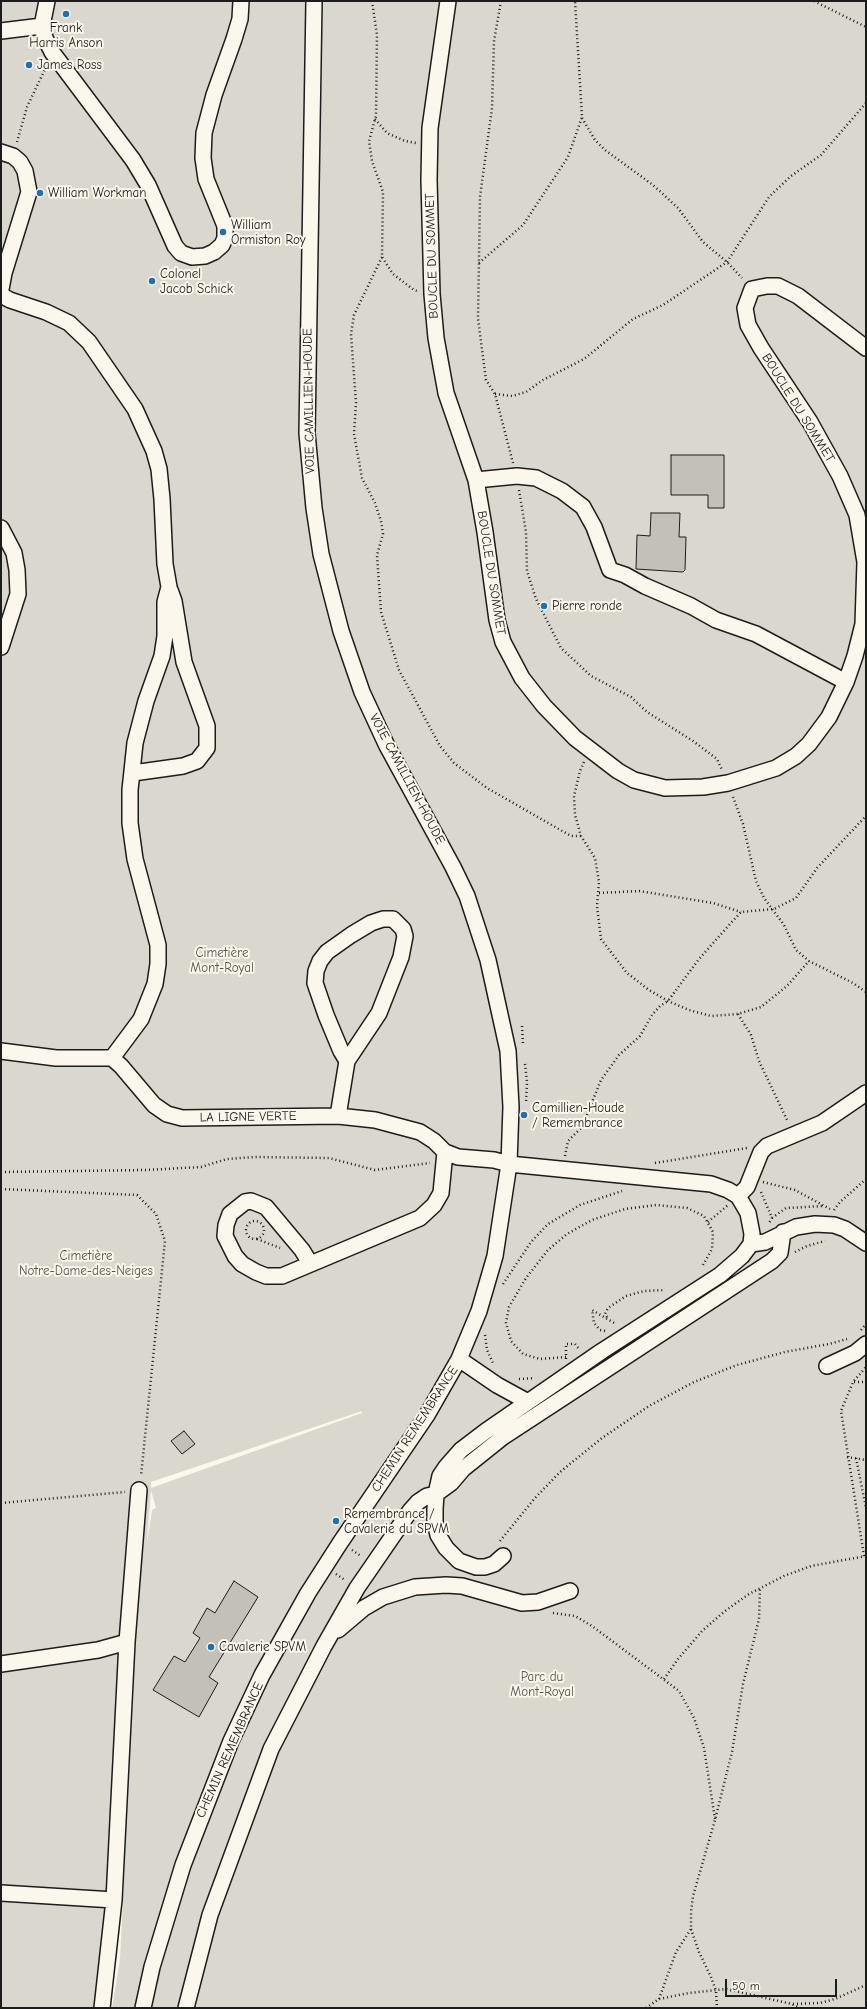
<!DOCTYPE html>
<html>
<head>
<meta charset="utf-8">
<style>
  body { margin:0 }
  #map { position:relative; width:867px; height:2009px; overflow:hidden; background:#fbf7ec; font-family:"Comic Neue",sans-serif }
  canvas { display:block }
  .frame { position:absolute; inset:0; border:2px solid #1c1c1c; pointer-events:none }
  .scale { position:absolute; left:725px; top:1979px; width:112px; height:18px; box-sizing:border-box; border:2px solid #1c1c1c; border-top:0; padding-left:5px; font-size:12px; line-height:14px; white-space:nowrap; color:#1c1c1c; -webkit-text-stroke:3px #fbf7ec; paint-order:stroke }
</style>
</head>
<body>
<div id="map">
<canvas width="867" height="2009"></canvas>
<div class="frame"></div>
<div class="scale">50 m</div>
</div>
<script>
const c = document.querySelector('canvas').getContext('2d');
c.lineJoin = 'round';
function fill(path, color) { c.fillStyle = color; c.fill(path, 'evenodd'); }
const shape = rows => new Path2D(rows.map(r => 'M' + r).join(''));
function strokePath(path, color, width, dash) { c.strokeStyle = color; c.lineWidth = width; c.lineCap = dash ? 'butt' : 'round'; c.setLineDash(dash || []); c.stroke(path); }
function write(font, color, halo, rows, align = 'center') {
  c.font = font + ' "Comic Neue",sans-serif'; c.lineWidth = 4; c.setLineDash([]); c.textBaseline = 'middle'; c.strokeStyle = halo; c.fillStyle = color; for (const [text, x, y, turn = 0] of rows) {
    c.save(); c.translate(x, y); c.rotate((+turn || 0) * Math.PI / 180); c.textAlign = isNaN(turn) ? turn : align; if (halo) c.strokeText(text, 0, 0); c.fillText(text, 0, 0); c.restore();
  }
}
fill(shape([
  [1,1,866,1,866,2008,112,2008,120,1959,125,1857,120,1926,108,2008,1,2008],
  [362,1411,362,1413,151,1488,151,1482],
  [151,1490,156,1508,152,1510,147,1543]
]), '#dad7ce');
const building = shape([
  [671,455,724,455,724,508,708,508,708,495,671,495,671,455],
  [651,513,680,513,679,537,686,537,685,570,683,572,636,569,637,535,650,536,651,513],
  [184,1431,195,1444,182,1454,171,1441,184,1431],
  [234,1581,258,1597,209,1677,218,1683,199,1717,153,1690,174,1656,185,1662,200,1638,193,1633,207,1608,215,1613,234,1581]
]);
fill(building, '#c3c0b8');
strokePath(building, '#1c1c1c', 1);
const minor = shape([
  [47,1,42,26,45,38,52,52,133,160,148,185,175,246,181,253,192,257,205,256,214,252,222,245,225,238,225,226,206,179,203,158,204,133,214,95,234,39,240,19,241,1],
  [448,1,430,128,429,180,432,294,436,338,446,393,476,480,485,532,497,620,503,642,522,678,544,706,575,738,618,771,634,780,665,788,703,787,728,783,776,768,796,756,809,744,829,717,846,682,855,656,863,624,865,562,857,515,840,476,810,422,761,348,748,325,745,308,752,289,767,286,778,286,798,296,866,348],
  [1,31,42,26],
  [1,152,13,156,20,162,25,171,29,192,4,273,1,289],
  [1,295,10,300,46,312,69,323,89,342,135,409,154,451,159,469,162,499,165,564,169,587,165,602,165,636,162,656,146,701,135,743,130,790,130,823,135,859,158,945,158,964,155,984,141,1019,112,1058],
  [476,480,517,476,536,478,562,491,583,507,594,527,610,570,625,575,645,586,691,606,716,620,756,634,846,682],
  [1,528,14,553,17,570,18,594,1,647],
  [133,773,183,766,197,761,207,748,207,726,184,662,174,601,170,590],
  [1,1051,56,1058,112,1058,121,1066,154,1105,167,1114,182,1118,338,1116,375,1120,420,1132,434,1141,445,1152,458,1157,494,1160,509,1164,711,1184,728,1190,738,1196,748,1213,752,1234,751,1244,742,1256,720,1275,602,1351,486,1431,461,1450,446,1467,440,1476,436,1494,435,1509,435,1522,438,1535,446,1548,459,1561,476,1567,485,1567,494,1564,503,1556],
  [338,1116,347,1061,379,1013,401,957,405,936,403,929,393,919,383,919,371,923,351,935,327,952,320,961,316,971,315,983,326,1015,341,1051,347,1061],
  [738,1196,747,1187,761,1152,767,1146,822,1123,866,1093],
  [751,1244,765,1242,796,1227,815,1224,834,1225,845,1229,866,1243],
  [310,1263,302,1250,266,1207,251,1201,245,1202,230,1214,226,1225,225,1236,235,1256,242,1264,256,1272,266,1276,282,1276,420,1218,434,1205,441,1193,445,1152],
  [459,1359,497,1385,528,1402],
  [827,1366,855,1353,866,1344],
  [338,1630,364,1608,383,1597,415,1587,446,1585,462,1586,522,1603,538,1602,570,1591],
  [1,1664,98,1650,127,1642],
  [1,1893,114,1900],
  [102,2008,114,1900,127,1642,139,1490],
  [143,2008,152,1967,183,1865,231,1741,262,1675,308,1593,340,1543,427,1415,459,1359,479,1311,495,1256,509,1164,511,1107,508,1051,488,960,467,896,453,867,387,746,362,692,341,631,321,554,314,508,307,433,314,1],
  [186,2008,210,1915,271,1749,324,1646,357,1588,410,1511,418,1502,427,1496,436,1494,451,1483,463,1469,503,1437,772,1261,780,1253,783,1232]
]);
strokePath(minor, '#1c1c1c', 18);
strokePath(shape([
  [372,1,377,35,376,116,369,141,372,161,383,192,382,257,393,274,414,290,417,291],
  [501,1,494,41,492,108,480,197,478,319,486,380,495,394,513,463],
  [814,1,866,27],
  [582,118,595,140,605,150,653,185,678,208,703,242,727,262,742,278],
  [375,119,387,133,405,141,416,143],
  [17,142,27,107,46,67],
  [382,257,354,315,351,334,356,403,354,434,362,478,375,503,381,521,383,534,377,555,381,612,399,670,440,746,454,763,487,788,571,836,581,836],
  [479,263,523,225,568,157,582,117,575,1],
  [495,394,512,396,526,392,543,380,584,359,633,319,663,305,727,262,769,197,791,176,821,155,866,103],
  [519,490,526,532,527,571,536,599,561,648,591,676,631,697,647,712,693,741,717,759,722,770],
  [584,762,580,771,574,796,575,815,581,836,595,858,599,882,597,906,601,939,627,973,649,990,668,1001,689,1010,711,1016,738,1014,761,1007,787,986,809,961],
  [733,797,743,824,756,881,764,898,784,925,796,950,809,961,853,983,866,992],
  [599,893,639,891,713,903,741,912],
  [738,1014,751,1035,759,1061,788,1122],
  [522,1026,523,1045],
  [525,1064,527,1082,526,1103],
  [565,1156,568,1141,582,1127,601,1080,619,1055,640,1036,652,1015,660,1006,668,1001,699,959,730,924,741,912,774,909,796,898,817,868,866,816],
  [655,1163,747,1148],
  [1,1172,146,1170,201,1167,227,1159,255,1157,329,1158,375,1170,430,1163],
  [763,1182,795,1190,830,1209],
  [1,1189,137,1195,156,1214,165,1241,141,1476],
  [761,1192,772,1218,769,1223],
  [834,1210,840,1202,866,1179],
  [772,1218,786,1208,824,1206],
  '246 1230a9 9 0 1 1 18 0a9 9 0 1 1-18 0Z',
  [708,1222,728,1205],
  [257,1239,280,1248],
  [795,1252,807,1246,825,1241],
  [503,1284,531,1242,548,1224,580,1205,622,1191],
  [607,1317,605,1314,608,1308,626,1296,644,1291,665,1290],
  [861,1330,866,1324],
  [605,1331,600,1330,594,1323,592,1310,616,1324],
  [485,1335,487,1350,493,1363],
  [566,1357,540,1359,523,1354,511,1341,506,1323,509,1307,526,1278,548,1250,567,1234,592,1220,625,1209,656,1205,687,1208,704,1216,713,1232,712,1249,703,1265],
  [566,1359,566,1344,575,1344,579,1349],
  [519,1379,535,1378],
  [854,1382,866,1382],
  [847,1457,866,1460],
  [856,1458,866,1508],
  [1,1503,125,1492],
  [500,1541,535,1498,560,1472,602,1438,649,1406,694,1382,737,1365,785,1352,829,1344,847,1339],
  [352,1550,361,1556],
  [864,1556,841,1411,853,1382,866,1367],
  [336,1574,345,1580],
  [553,1613,575,1616,592,1626,679,1691,694,1718,704,1748,715,1819],
  [664,1679,678,1659,702,1631,725,1611,749,1594,784,1576,811,1566,866,1556],
  [691,1929,699,1952,711,1977,716,1991,717,2008],
  [659,1999,676,1952,691,1929,691,1912,693,1896,715,1820,732,1752,743,1684,759,1619,760,1588],
  [793,2004,820,2003,835,1999,866,1985],
  [646,2008,659,1999,689,1993,726,1989,792,2004,800,2008]
]), '#1c1c1c', 2.5, [1, 3]);
strokePath(minor, '#fbf7ec', 15);
for (const [x, y, r, color] of [
  [66,14,4,"#1f6fb2"],
  [29,65,4,"#1f6fb2"],
  [40,193,4,"#1f6fb2"],
  [223,232,4,"#1f6fb2"],
  [152,281,4,"#1f6fb2"],
  [544,606,4,"#1f6fb2"],
  [524,1115,4,"#1f6fb2"],
  [336,1521,4,"#1f6fb2"],
  [211,1647,4,"#1f6fb2"]
]) { const dot = new Path2D(); dot.arc(x, y, r, 0, 2 * Math.PI); c.fillStyle = color; c.fill(dot); strokePath(dot, '#fbf7ec', 1.5); }
write('13px', '#1c1c1c', '#fbf7ec', [
  ["Frank",66,28,"center"],
  ["Harris Anson",66,43,"center"],
  ["James Ross",37,65],
  ["William Workman",48,193],
  ["William",231,225],
  ["Ormiston Roy",231,240],
  ["Colonel",160,274],
  ["Jacob Schick",160,289],
  ["Pierre ronde",552,606],
  ["Camillien-Houde",532,1108],
  ["/ Remembrance",532,1123],
  ["Remembrance /",344,1514],
  ["Cavalerie du SPVM",344,1529],
  ["Cavalerie SPVM",219,1647]
], 'left');
write('13px', '#1c1c1c', '#fbf7ec', [
  ["BOUCLE DU SOMMET",432,256,-92],
  ["VOIE CAMILLIEN-HOUDE",309,401,-91],
  ["BOUCLE DU SOMMET",798,408,58],
  ["BOUCLE DU SOMMET",491,573,81],
  ["VOIE CAMILLIEN-HOUDE",407,779,62],
  ["LA LIGNE VERTE",248,1117,-1],
  ["CHEMIN REMEMBRANCE",415,1429,-57],
  ["CHEMIN REMEMBRANCE",230,1750,-66]
]);
write('13px', '#555451', '#fbf7ec', [
  ["Cimetière",222,953],
  ["Mont-Royal",222,968],
  ["Cimetière",86,1256],
  ["Notre-Dame-des-Neiges",86,1271],
  ["Parc du",542,1677],
  ["Mont-Royal",542,1692]
]);
</script>
</body>
</html>
